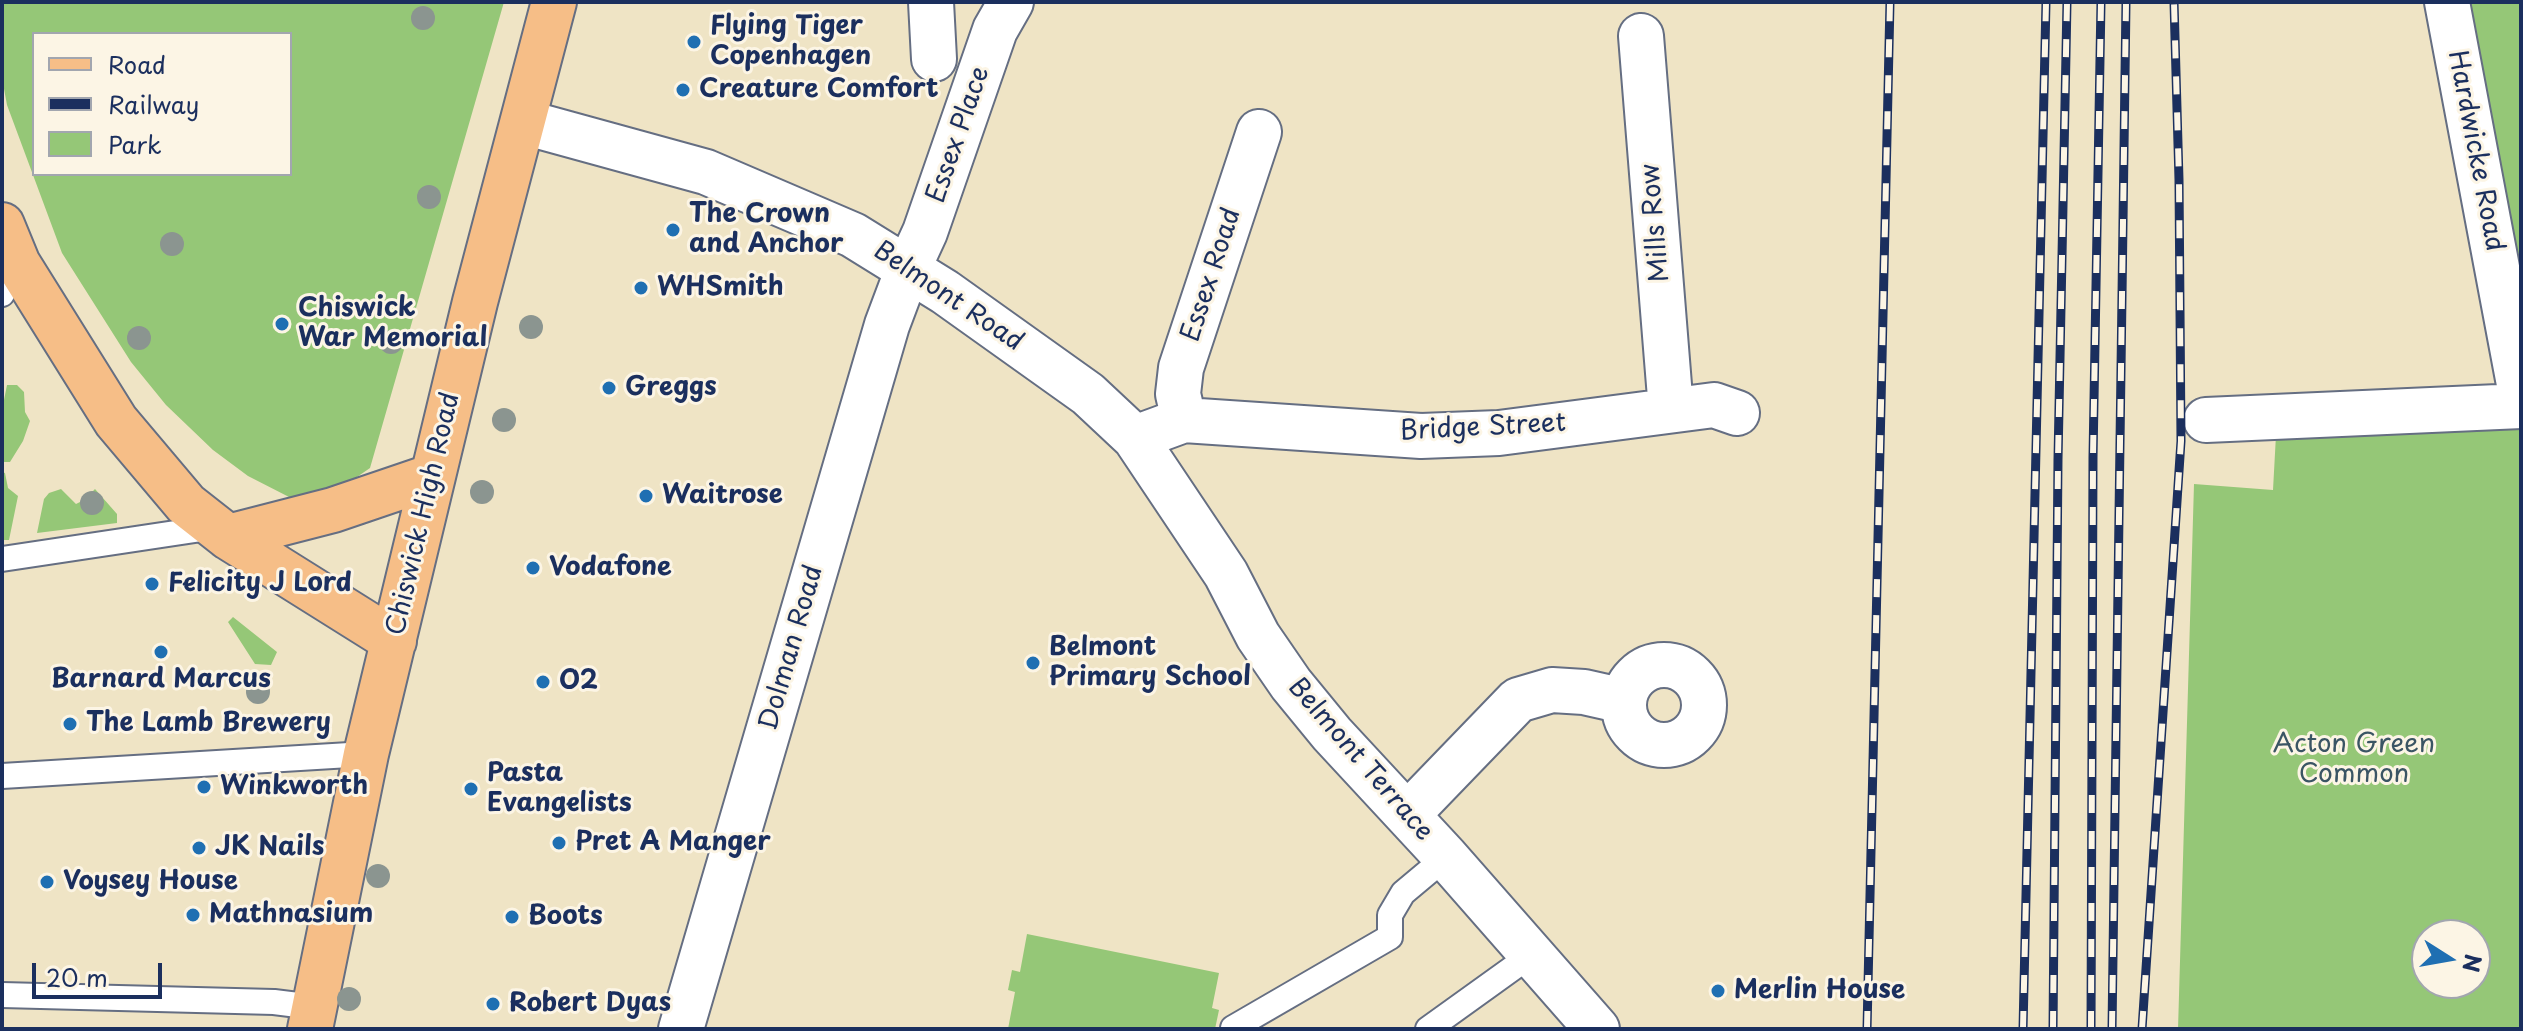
<!DOCTYPE html>
<html>
<head>
<meta charset="utf-8">
<style>
  body { margin:0 }
  #map { position:relative; width:2523px; height:1031px; overflow:hidden; background:#efe4c5; font-family:"Playpen Sans",sans-serif }
  canvas { display:block }
  .frame { position:absolute; inset:0; border:4px solid #1b2f5e; pointer-events:none }
  .legend { position:absolute; left:32px; top:32px; width:260px; height:144px; box-sizing:border-box; background:#fcf5e5; border:2px solid #a2a6af; margin:0; padding:10px 14px; list-style:none; font-size:24px; color:#1b2f5e }
  .legend li { display:flex; align-items:center; gap:16px; height:40px }
  .legend b { width:40px; border:2px solid #a2a6af }
  .north { position:absolute; left:2411px; top:919px; width:80px; height:80px; box-sizing:border-box; background:#fcf5e5; border:2px solid #a2a6af; border-radius:50%; rotate:101deg; font-size:22px; font-weight:700; line-height:32px; text-align:center; color:#1b2f5e }
  .north::after { content:''; display:block; margin:auto; width:28px; height:36px; background:#1f6fb2; clip-path:polygon(50% 0,100% 100%,50% 72%,0 100%) }
  .scale { position:absolute; left:32px; top:963px; width:130px; height:36px; box-sizing:border-box; border:4px solid #1b2f5e; border-top:0; padding-left:10px; font-size:24px; line-height:28px; white-space:nowrap; color:#1b2f5e; -webkit-text-stroke:6px #fcf5e5; paint-order:stroke }
</style>
</head>
<body>
<div id="map">
<canvas width="2523" height="1031"></canvas>
<div class="frame"></div>
<ul class="legend">
<li><b style="height:10px;background:#f6be87"></b>Road</li>
<li><b style="height:10px;background:#1b2f5e"></b>Railway</li>
<li><b style="height:22px;background:#95c777"></b>Park</li>
</ul>
<div class="north">N</div>
<div class="scale">20 m</div>
</div>
<script>
const c = document.querySelector('canvas').getContext('2d');
c.lineJoin = 'round';
function fill(path, color) { c.fillStyle = color; c.fill(path, 'evenodd'); }
const shape = rows => new Path2D(rows.map(r => 'M' + r).join(''));
function strokePath(path, color, width, dash) { c.strokeStyle = color; c.lineWidth = width; c.lineCap = dash ? 'butt' : 'round'; c.setLineDash(dash || []); c.stroke(path); }
function write(font, color, halo, rows, align = 'center') {
  c.font = font + ' "Playpen Sans",sans-serif'; c.lineWidth = 6; c.setLineDash([]); c.textBaseline = 'middle'; c.strokeStyle = halo; c.fillStyle = color; for (const [text, x, y, turn = 0] of rows) {
    c.save(); c.translate(x, y); c.rotate((+turn || 0) * Math.PI / 180); c.textAlign = isNaN(turn) ? turn : align; if (halo) c.strokeText(text, 0, 0); c.fillText(text, 0, 0); c.restore();
  }
}
fill(shape([
  [2,2,504,2,370,468,341,488,313,501,291,498,248,476,213,450,166,405,131,362,62,253,7,105,2,78],
  [34,34,290,34,290,174,34,174],
  [2459,2,2521,2,2521,306],
  [7,385,17,385,24,392,25,412,30,421,23,441,10,462,2,462,2,410],
  [2521,424,2521,1029,2178,1029,2194,484,2273,490,2276,435],
  [2427,935,2475,935,2475,983,2427,983],
  [2,472,5,473,8,488,18,496,9,540,2,540],
  [61,489,76,504,84,500,95,489,117,514,117,523,37,533,44,499,49,493],
  [233,617,277,652,271,665,255,664,228,622],
  [1027,934,1219,973,1212,1008,1219,1010,1215,1029,1008,1029,1015,992,1008,990,1012,970,1020,972]
]), '#95c777');
const lane = shape([
  [2,294,18,264],
  [2,559,215,527],
  [2,776,366,754],
  [2,995,274,1002,314,1007],
  [1233,1028,1390,937,1390,915,1403,893,1446,857],
  [1428,1029,1531,955]
]);
const street = shape([
  [931,2,934,59],
  [2447,2,2521,395],
  [1641,36,1671,410],
  [524,122,706,172,853,235,945,292,1088,394,1135,438,1226,574,1258,636,1291,684,1332,734,1446,857,1597,1029],
  [1184,420,1178,394,1181,368,1259,132],
  [2206,420,2521,406],
  [1135,438,1184,420,1421,436,1499,433,1714,405,1737,413],
  '1624 705a40 40 0 1 1 80 0a40 40 0 1 1-80 0Z',
  [1408,814,1518,700,1552,690,1584,692,1624,701],
  [681,1029,887,325,908,269,925,232,995,30,1011,2]
]);
const primary = shape([
  [2,225,18,264,116,421,186,504,228,537,394,641],
  [228,537,333,510,433,476],
  [310,1029,366,754,475,302,554,2]
]);
strokePath(lane, '#656e82', 28);
strokePath(street, '#656e82', 48);
strokePath(primary, '#656e82', 48);
strokePath(lane, '#fff', 24);
strokePath(street, '#fff', 44);
strokePath(primary, '#f6be87', 44);
const rail = shape([
  [1867,1029,1890,2],
  [2023,1029,2046,2],
  [2053,1029,2058,459,2067,2],
  [2091,1029,2093,457,2101,2],
  [2112,1029,2126,2],
  [2142,1029,2181,441,2179,180,2174,2]
]);
strokePath(rail, '#1b2f5e', 9);
strokePath(rail, '#fcf5e5', 6, [18]);
c.fillStyle = '#8b9590';
for (const [x, y] of [
  [423,18],
  [429,197],
  [172,244],
  [531,327],
  [139,338],
  [391,342],
  [504,420],
  [482,492],
  [92,503],
  [258,692],
  [378,876],
  [349,999]
]) { c.beginPath(); c.arc(x, y, 12, 0, 2 * Math.PI); c.fill(); }
for (const [x, y, r, color] of [
  [694,42,8,"#1f6fb2"],
  [683,90,8,"#1f6fb2"],
  [673,230,8,"#1f6fb2"],
  [641,288,8,"#1f6fb2"],
  [282,324,8,"#1f6fb2"],
  [609,388,8,"#1f6fb2"],
  [646,496,8,"#1f6fb2"],
  [533,568,8,"#1f6fb2"],
  [152,584,8,"#1f6fb2"],
  [161,652,8,"#1f6fb2"],
  [1033,663,8,"#1f6fb2"],
  [543,682,8,"#1f6fb2"],
  [70,724,8,"#1f6fb2"],
  [204,787,8,"#1f6fb2"],
  [471,789,8,"#1f6fb2"],
  [559,843,8,"#1f6fb2"],
  [199,848,8,"#1f6fb2"],
  [47,882,8,"#1f6fb2"],
  [193,915,8,"#1f6fb2"],
  [512,917,8,"#1f6fb2"],
  [1718,991,8,"#1f6fb2"],
  [493,1004,8,"#1f6fb2"]
]) { const dot = new Path2D(); dot.arc(x, y, r, 0, 2 * Math.PI); c.fillStyle = color; c.fill(dot); strokePath(dot, '#fcf5e5', 3); }
write('bold 26px', '#1b2f5e', '#fcf5e5', [
  ["Flying Tiger",710,27],
  ["Copenhagen",710,57],
  ["Creature Comfort",699,90],
  ["The Crown",689,215],
  ["and Anchor",689,245],
  ["WHSmith",657,288],
  ["Chiswick",298,309],
  ["War Memorial",298,339],
  ["Greggs",625,388],
  ["Waitrose",662,496],
  ["Vodafone",549,568],
  ["Felicity J Lord",168,584],
  ["Belmont",1049,648],
  ["Primary School",1049,678],
  ["Barnard Marcus",161,680,"center"],
  ["O2",559,682],
  ["The Lamb Brewery",86,724],
  ["Pasta",487,774],
  ["Evangelists",487,804],
  ["Winkworth",220,787],
  ["Pret A Manger",575,843],
  ["JK Nails",215,848],
  ["Voysey House",63,882],
  ["Mathnasium",209,915],
  ["Boots",528,917],
  ["Merlin House",1734,991],
  ["Robert Dyas",509,1004]
], 'left');
write('26px', '#1b2f5e', '#fcf5e5', [
  ["Essex Place",959,135,-71],
  ["Hardwicke Road",2475,151,79],
  ["Mills Row",1656,223,-95],
  ["Essex Road",1212,275,-72],
  ["Belmont Road",948,297,34],
  ["Bridge Street",1483,428,-3],
  ["Chiswick High Road",424,514,-77],
  ["Dolman Road",792,648,-74],
  ["Belmont Terrace",1360,760,49]
]);
write('26px', '#3a5564', '#fcf5e5', [
  ["Acton Green",2354,745],
  ["Common",2354,775]
]);
</script>
</body>
</html>
